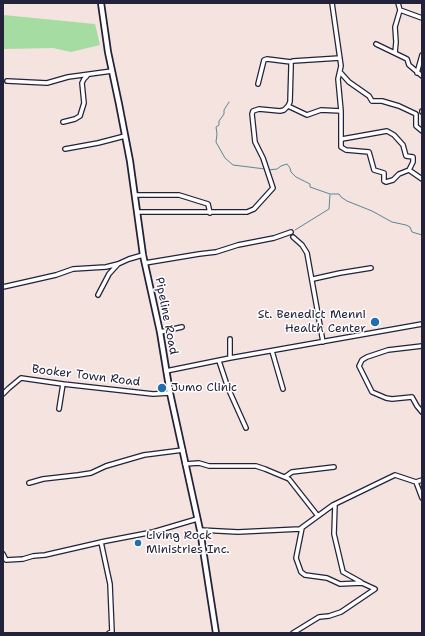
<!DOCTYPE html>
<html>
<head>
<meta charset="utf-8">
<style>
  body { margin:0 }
  #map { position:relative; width:425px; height:636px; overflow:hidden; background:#f4e3df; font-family:"Shantell Sans",sans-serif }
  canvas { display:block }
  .frame { position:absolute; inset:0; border:4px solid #22223b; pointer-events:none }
</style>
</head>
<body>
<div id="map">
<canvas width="425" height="636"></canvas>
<div class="frame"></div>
</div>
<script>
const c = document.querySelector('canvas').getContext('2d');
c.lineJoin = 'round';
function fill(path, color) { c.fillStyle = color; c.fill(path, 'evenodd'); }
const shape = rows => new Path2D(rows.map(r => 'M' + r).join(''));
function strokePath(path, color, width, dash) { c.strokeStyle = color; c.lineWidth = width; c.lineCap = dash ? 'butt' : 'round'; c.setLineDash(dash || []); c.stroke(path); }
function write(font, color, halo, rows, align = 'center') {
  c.font = font + ' "Shantell Sans",sans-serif'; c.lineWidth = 3; c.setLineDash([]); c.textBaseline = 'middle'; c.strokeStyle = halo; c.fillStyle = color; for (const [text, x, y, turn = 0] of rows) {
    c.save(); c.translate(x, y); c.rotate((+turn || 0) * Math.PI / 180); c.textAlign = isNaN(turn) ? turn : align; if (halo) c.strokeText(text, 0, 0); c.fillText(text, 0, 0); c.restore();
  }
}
fill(shape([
  [3,15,95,24,100,45,71,52,53,48,3,49]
]), '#a4dca1');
strokePath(shape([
  [229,102,224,110,224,114,219,121,219,125,216,127,217,134,216,142,225,158,233,165,265,169],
  [268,170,277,169,281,166,287,164,290,168,291,172,296,177,310,184,310,187,330,194,339,194,341,197,347,201,372,211,392,222,406,225,410,227,412,232,422,235],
  [295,230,329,209,330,195]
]), '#588799', 1);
const minor = shape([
  [332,3,341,66,338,79,341,111,341,147,346,150,369,152,374,170,384,173,384,181,386,182,393,180,399,174,409,170,422,179],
  [400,10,422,18],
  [376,44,407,59,409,65,422,76],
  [395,53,396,42,395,27,400,10,398,3],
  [340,72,349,82,369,96,372,101,382,101,399,106,416,114,416,126,422,131],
  [417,73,422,55],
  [7,81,47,83,68,77,112,71],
  [258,84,264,60,267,59,291,62],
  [288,106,307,115,321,110,341,111],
  [422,111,422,112],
  [63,122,75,119,80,116,84,103,82,83,84,79,87,76],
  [342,139,387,131,394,135,403,145,406,156,413,157,413,162,409,170],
  [65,149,98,143,125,136],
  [135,195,179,195,208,204,210,213],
  [137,212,247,212,254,209,273,188,263,158,255,142,252,114,253,111,259,109,280,111,284,110,288,106,290,102,291,67,291,62,293,61,340,58],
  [293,237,302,245,307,253,323,342],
  [145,263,199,254,216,252,238,245,274,238,291,232],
  [313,279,340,273,371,268],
  [3,287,56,275,73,269,106,267,118,264,129,259,143,255],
  [98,295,109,274,118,264],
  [160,332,182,327],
  [230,339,230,358],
  [422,346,388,350,367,357,362,360,359,366,372,392,386,398,392,399,412,397,417,406,422,412],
  [272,351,283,389],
  [219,361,228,388,246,428],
  [166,371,230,358,422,324],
  [3,394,9,388,21,378,63,384,153,394,170,393],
  [59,409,63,384],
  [185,464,199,463,209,466,256,466,265,469,289,479,318,516],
  [285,477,292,472,334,467],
  [416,482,422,498],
  [29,483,43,479,78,475,91,473,106,466,144,455,183,450],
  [335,504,334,534,343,572,361,582],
  [200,530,238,532,300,529,333,505,395,475,416,482,422,480],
  [101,542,110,584,112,632,109,633],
  [3,554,6,560,23,559,33,556,45,555,106,541,153,532,197,519],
  [293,633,319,617,329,616,341,612,375,589,362,583,340,584,327,578,305,575,301,572,296,558,302,528]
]);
const tertiary = shape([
  [101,3,108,52,119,104,130,161,143,255,160,332,170,393,200,530,216,633]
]);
strokePath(minor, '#22223b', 6);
strokePath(tertiary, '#22223b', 8);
strokePath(minor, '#fff', 3.5);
strokePath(tertiary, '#fff', 4.5);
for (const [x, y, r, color] of [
  [375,322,5,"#1f6fb2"],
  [162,388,5,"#1f6fb2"],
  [138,543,4,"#1f6fb2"]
]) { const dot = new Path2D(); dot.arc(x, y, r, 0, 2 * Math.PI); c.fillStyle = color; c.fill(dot); strokePath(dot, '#fff', 1.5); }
write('12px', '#22223b', '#fff', [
  ["St. Benedict Menni",366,315,"right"],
  ["Health Center",366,329,"right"],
  ["Jumo Clinic",171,388],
  ["Living Rock",146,536],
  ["Ministries Inc.",146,550]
], 'left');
write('12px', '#22223b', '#fff', [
  ["Pipeline Road",166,316,79],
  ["Booker Town Road",86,376,7]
]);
</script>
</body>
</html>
